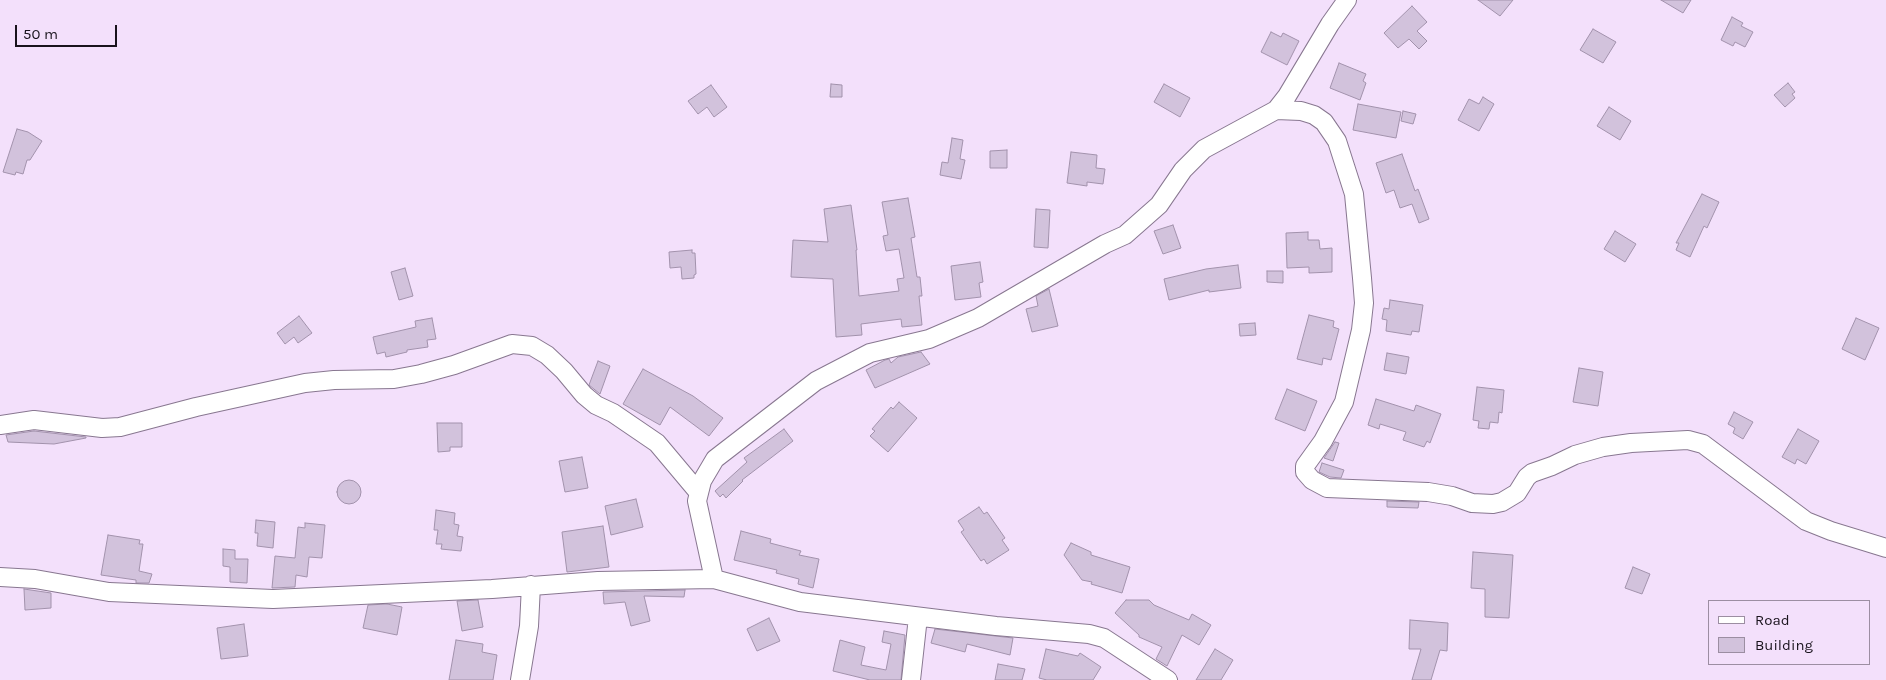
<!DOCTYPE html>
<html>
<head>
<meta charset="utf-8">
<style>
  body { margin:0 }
  #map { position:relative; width:1886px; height:680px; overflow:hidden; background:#f3e0fb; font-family:Karla,sans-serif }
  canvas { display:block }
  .legend { position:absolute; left:1708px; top:600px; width:162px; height:65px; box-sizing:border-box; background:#f3e0fb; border:1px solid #9c8ea2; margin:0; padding:6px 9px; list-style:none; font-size:15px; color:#19131c }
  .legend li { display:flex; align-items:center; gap:10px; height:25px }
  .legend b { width:25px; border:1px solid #9c8ea2 }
  .scale { position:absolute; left:15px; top:25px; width:102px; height:22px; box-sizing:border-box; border:2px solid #19131c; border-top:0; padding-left:6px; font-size:15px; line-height:18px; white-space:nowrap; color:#19131c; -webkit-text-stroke:4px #f3e0fb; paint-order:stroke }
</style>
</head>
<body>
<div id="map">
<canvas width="1886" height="680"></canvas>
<ul class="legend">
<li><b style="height:6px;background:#fff"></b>Road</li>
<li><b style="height:14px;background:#d2c2dc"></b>Building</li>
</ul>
<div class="scale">50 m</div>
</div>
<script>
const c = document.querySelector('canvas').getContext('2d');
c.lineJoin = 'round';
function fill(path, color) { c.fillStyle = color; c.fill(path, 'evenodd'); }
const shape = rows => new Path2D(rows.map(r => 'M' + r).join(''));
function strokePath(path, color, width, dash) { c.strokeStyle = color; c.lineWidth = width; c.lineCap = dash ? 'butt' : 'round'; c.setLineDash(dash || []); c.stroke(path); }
const building = shape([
  [1478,0,1513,0,1500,16,1478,0],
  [1661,0,1691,0,1683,13,1661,0],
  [1412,6,1427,22,1417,31,1427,41,1419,49,1409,39,1398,48,1384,33,1412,6],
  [1732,17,1743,23,1741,26,1753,32,1745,47,1735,42,1733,46,1721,40,1732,17],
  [1593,29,1616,42,1603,63,1580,50,1593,29],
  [1271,32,1281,37,1283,33,1299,41,1287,65,1261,52,1271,32],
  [1339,63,1366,74,1363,81,1366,83,1360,100,1330,88,1339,63],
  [1788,83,1795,92,1792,94,1795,98,1785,107,1774,95,1788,83],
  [831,84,842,85,842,97,830,97,831,84],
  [1164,84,1190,98,1180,117,1154,102,1164,84],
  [711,85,727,107,714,117,707,107,698,114,688,101,711,85],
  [1483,97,1494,104,1479,131,1458,120,1469,99,1479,104,1483,97],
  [1358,104,1401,112,1396,138,1353,130,1358,104],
  [1609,107,1631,121,1620,140,1597,126,1609,107],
  [1403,111,1416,114,1413,124,1401,121,1403,111],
  [17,129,28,132,42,141,30,160,27,160,23,174,16,172,15,175,3,172,17,129],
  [952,138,963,140,960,159,965,160,961,179,940,175,942,162,948,163,952,138],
  [1007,150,1007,168,990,168,990,151,1007,150],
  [1071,152,1097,155,1096,168,1105,169,1103,184,1087,182,1087,186,1067,183,1071,152],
  [1402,154,1415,191,1418,189,1429,219,1419,223,1412,204,1400,208,1394,190,1386,193,1376,163,1402,154],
  [1702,194,1719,202,1707,228,1704,226,1690,257,1676,250,1679,243,1676,243,1702,194],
  [908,198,915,237,911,238,917,277,920,277,922,296,919,296,922,325,902,327,901,319,861,324,862,335,836,337,833,279,791,277,793,240,828,242,824,209,851,205,857,250,856,250,859,296,899,291,897,279,904,278,899,249,886,251,883,236,888,235,882,202,908,198],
  [1036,209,1050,210,1048,248,1034,247,1036,209],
  [1173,225,1181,248,1163,254,1154,231,1173,225],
  [1615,231,1636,244,1625,262,1604,249,1615,231],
  [1308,232,1308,240,1319,240,1320,249,1332,248,1332,272,1309,273,1309,267,1287,268,1286,233,1308,232],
  [692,250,692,253,695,253,696,274,694,275,694,278,682,279,681,267,670,268,669,252,692,250],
  [980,262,983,282,979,283,981,297,955,300,951,266,980,262],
  [1238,265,1241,288,1209,292,1209,290,1169,300,1164,279,1206,269,1238,265],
  [405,268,413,296,399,300,391,272,405,268],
  [1267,271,1283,271,1283,283,1267,282,1267,271],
  [1049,289,1058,326,1032,332,1026,309,1038,306,1036,296,1049,289],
  [1390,300,1423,305,1419,332,1412,331,1411,335,1386,331,1387,320,1382,319,1384,308,1389,309,1390,300],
  [1309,315,1334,321,1333,327,1339,329,1331,360,1323,358,1322,365,1297,359,1309,315],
  [299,316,312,333,298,343,294,337,285,344,277,333,299,316],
  [432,318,436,339,427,340,428,347,407,350,407,352,386,357,385,352,377,354,373,337,416,327,415,321,432,318],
  [1856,318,1879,328,1865,360,1842,349,1856,318],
  [1255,323,1256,335,1240,336,1239,324,1255,323],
  [921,352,930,364,875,388,866,370,885,360,889,359,891,363,898,357,921,352],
  [1387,353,1409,357,1406,374,1384,370,1387,353],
  [598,361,610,366,600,394,589,385,598,361],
  [1579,368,1603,372,1598,406,1573,402,1579,368],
  [643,369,693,396,723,418,709,436,670,407,660,425,623,404,643,369],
  [1477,387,1504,390,1502,413,1499,412,1498,423,1490,422,1489,429,1478,428,1479,421,1473,420,1477,387],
  [1287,389,1317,401,1305,431,1275,419,1287,389],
  [1376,399,1414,411,1416,405,1441,414,1430,443,1427,441,1424,447,1403,440,1406,432,1380,424,1379,429,1368,425,1376,399],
  [899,402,917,418,888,452,870,436,875,431,872,429,891,407,893,409,899,402],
  [1734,412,1753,422,1743,439,1733,433,1735,428,1728,424,1734,412],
  [437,423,462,423,462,447,450,447,450,451,438,452,437,423],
  [784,429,793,441,742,480,743,481,726,498,723,494,720,497,715,491,747,462,744,458,784,429],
  [1798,429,1819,441,1806,464,1797,459,1795,464,1782,457,1798,429],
  [34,431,86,437,86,438,54,444,8,442,6,435,34,431],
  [1335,442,1339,443,1333,461,1324,458,1335,442],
  [582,457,588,488,565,492,559,461,582,457],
  [1322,463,1344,470,1341,478,1330,477,1319,472,1322,463],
  '337 492a12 12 0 1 1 24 0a12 12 0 1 1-24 0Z',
  [636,499,643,527,611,535,605,506,636,499],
  [1387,501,1419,502,1418,508,1387,507,1387,501],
  [979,507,984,514,987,512,1005,538,1002,540,1009,550,987,564,984,559,981,561,961,532,964,530,958,521,979,507],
  [436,510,455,513,454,524,459,525,457,536,463,537,461,551,441,549,442,544,436,544,438,530,434,530,436,510],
  [256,520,275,522,273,548,257,546,258,533,255,533,256,520],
  [305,523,325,525,322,558,309,557,307,577,296,575,295,587,272,588,275,556,295,558,298,527,305,528,305,523],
  [603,526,609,567,567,572,562,532,603,526],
  [741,531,771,539,770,543,801,551,799,555,819,559,813,588,798,584,799,579,776,573,777,570,734,560,741,531],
  [108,535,140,540,139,544,143,544,139,571,152,574,149,583,136,583,136,580,101,575,108,535],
  [1071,543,1091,552,1091,555,1130,567,1122,593,1091,584,1092,582,1082,580,1064,555,1071,543],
  [223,549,235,550,235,559,248,559,247,583,230,582,230,567,223,566,223,549],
  [1473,552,1513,555,1509,618,1485,617,1485,589,1471,588,1473,552],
  [1633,567,1650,574,1642,594,1625,588,1633,567],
  [24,589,51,593,51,608,25,610,24,589],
  [685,590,684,597,644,596,650,621,631,626,625,602,604,604,603,592,685,590],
  [478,600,483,627,462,631,457,601,478,600],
  [1126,600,1149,600,1154,605,1189,620,1192,614,1211,625,1199,645,1182,635,1167,666,1156,659,1162,647,1139,637,1139,635,1115,613,1126,600],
  [387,604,402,607,397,635,363,628,368,605,387,604],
  [769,618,780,641,757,651,747,629,769,618],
  [1410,620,1448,623,1447,651,1440,650,1431,680,1412,680,1421,649,1409,649,1410,620],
  [244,624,248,656,221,659,217,628,244,624],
  [935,629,1013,638,1010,655,967,644,965,652,931,643,935,629],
  [884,631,905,635,901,680,870,680,833,671,840,640,865,647,861,665,886,670,891,644,882,642,884,631],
  [456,640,483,644,482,652,497,655,493,680,449,680,456,640],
  [1046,649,1078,656,1080,653,1101,667,1093,680,1047,680,1039,678,1046,649],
  [1215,649,1233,660,1221,680,1196,680,1215,649],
  [998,664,1025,669,1022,680,995,680,998,664]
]);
fill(building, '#d2c2dc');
strokePath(building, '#a292ac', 1);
const minor = shape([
  [1276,110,1301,111,1314,115,1324,122,1337,141,1354,194,1362,278,1364,303,1361,330,1344,402,1323,441,1305,466,1305,472,1312,480,1327,488,1428,492,1452,496,1472,503,1493,504,1502,502,1517,493,1527,477,1532,473,1552,466,1575,455,1603,447,1631,443,1688,440,1703,444,1806,521,1831,531,1886,548],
  [0,425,34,420,102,428,120,427,196,407,305,383,334,380,394,379,421,374,454,365,512,344,532,346,547,355,564,371,584,395,596,405,613,413,657,443,699,493],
  [0,577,35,579,109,592,273,599,492,589,598,581,714,579,800,602,996,626,1089,634,1104,638,1168,680],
  [714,579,697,501,702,481,715,459,816,381,870,353,929,339,978,318,1105,244,1125,235,1159,205,1183,170,1204,149,1276,110,1287,96,1330,24,1347,0],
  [520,680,529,626,531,585],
  [911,680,918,617]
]);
strokePath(minor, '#887790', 20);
strokePath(minor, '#fff', 18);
</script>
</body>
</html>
